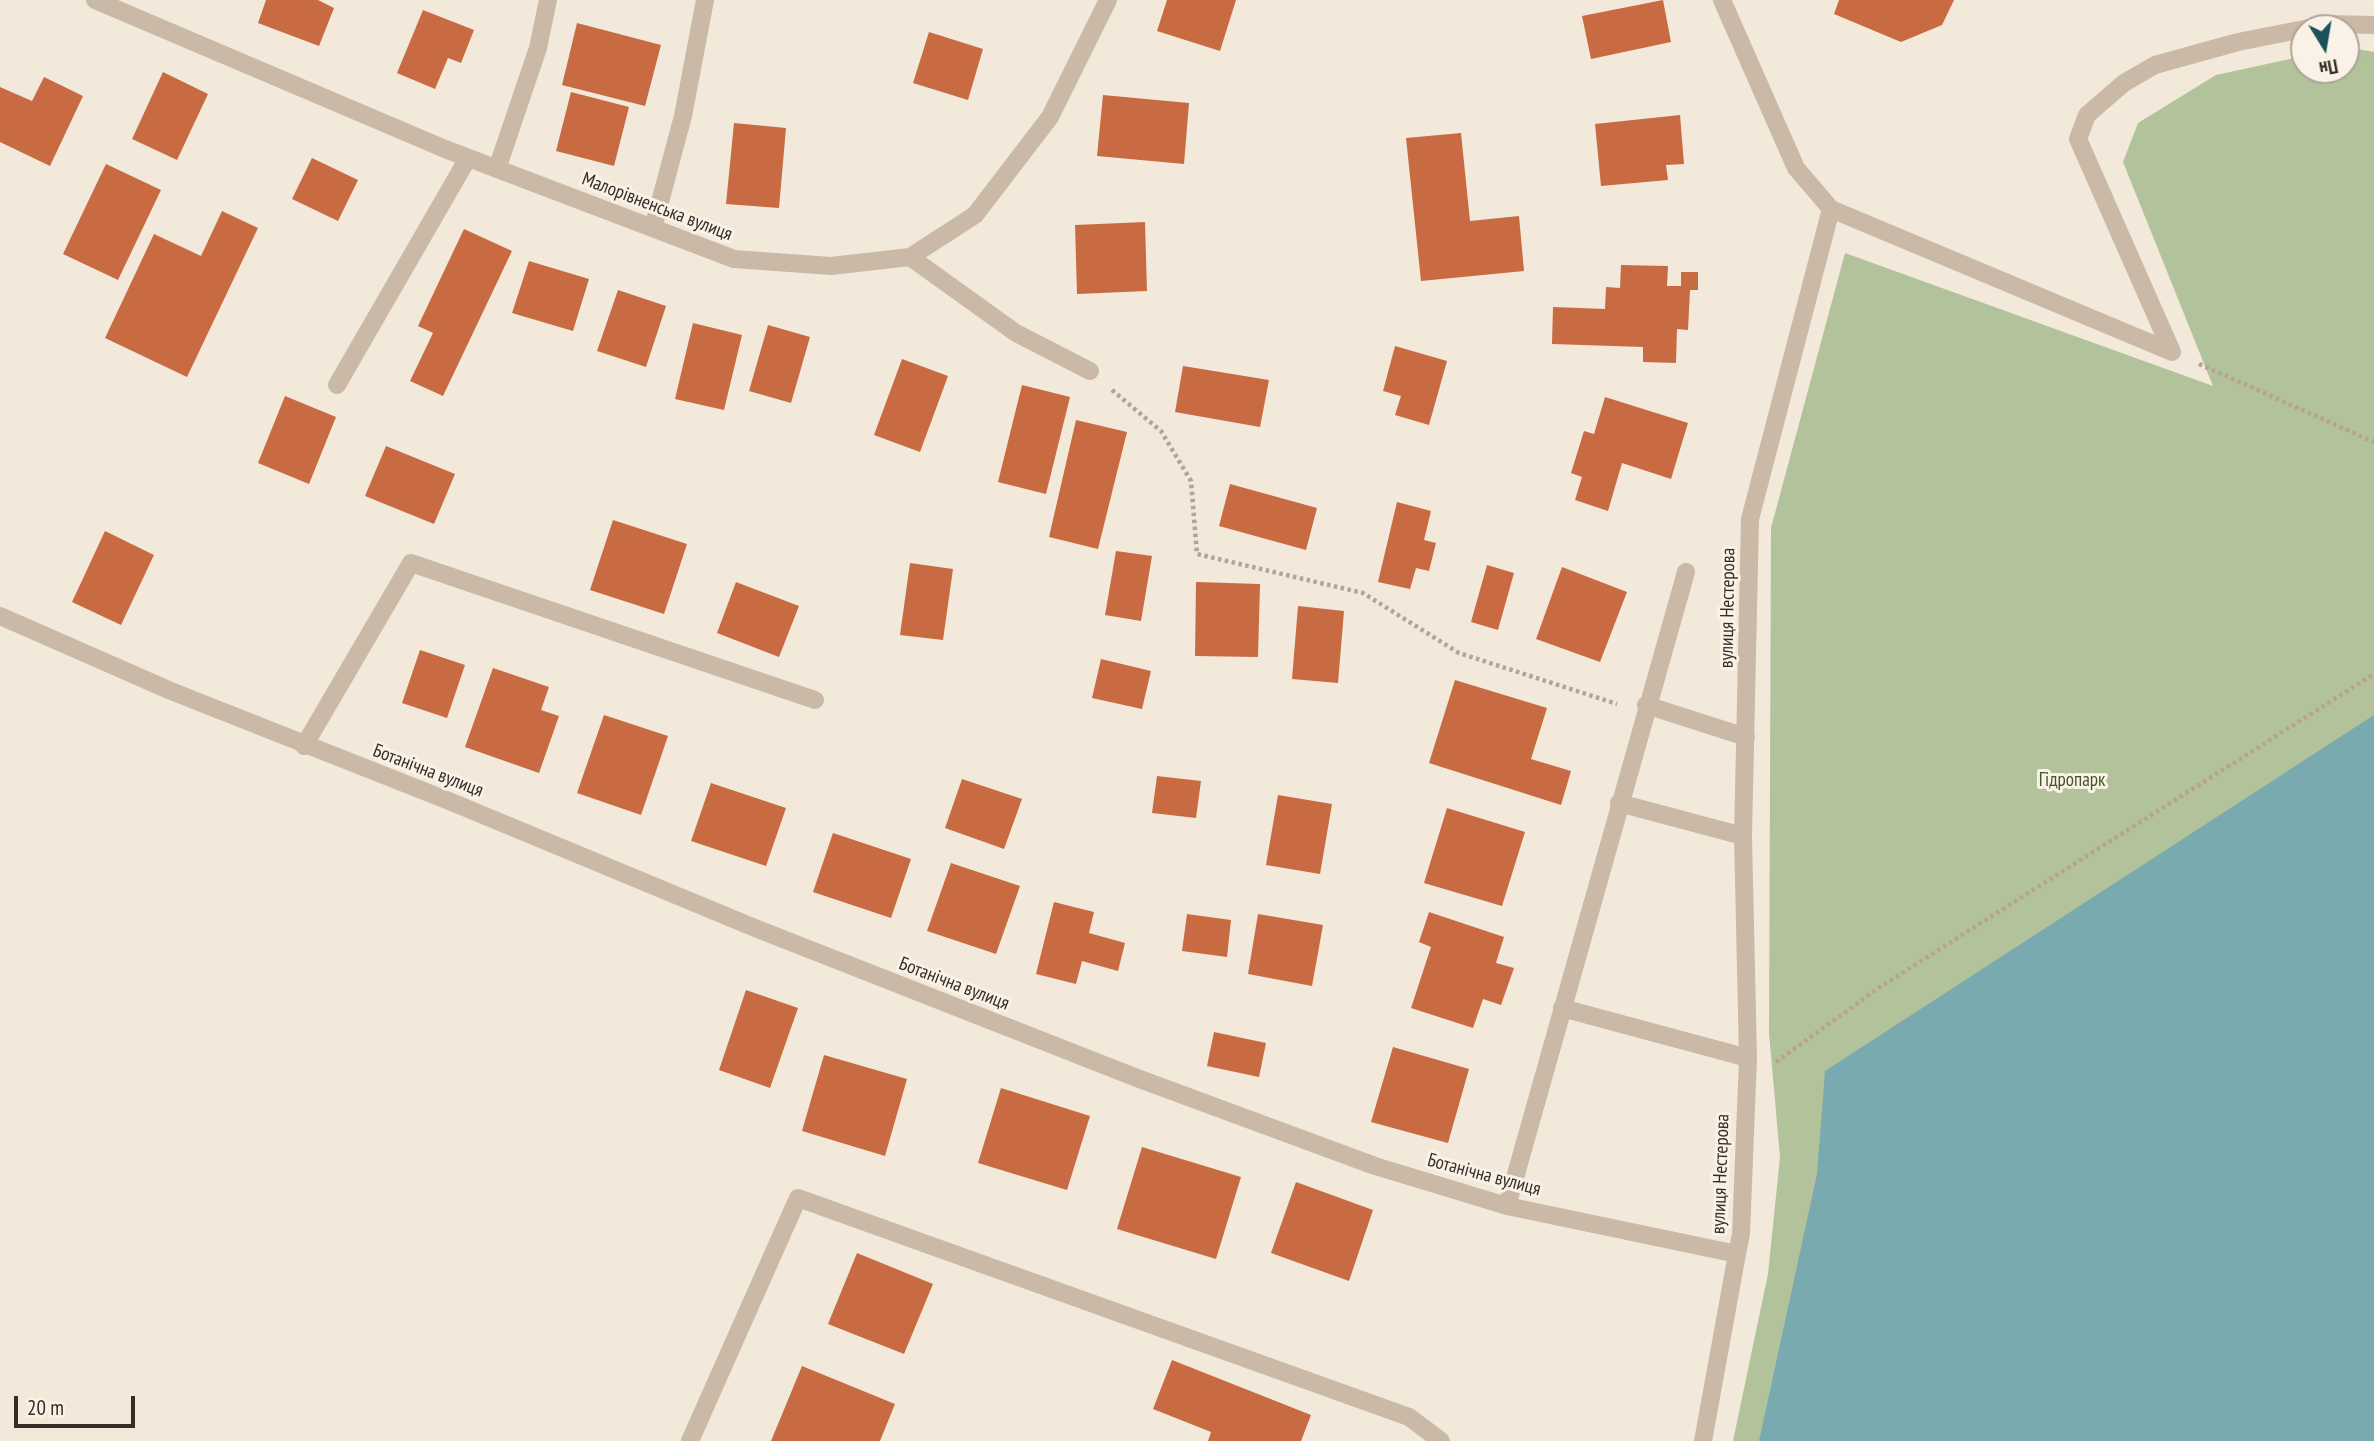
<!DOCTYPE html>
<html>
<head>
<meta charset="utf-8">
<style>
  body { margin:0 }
  #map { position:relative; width:2374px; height:1441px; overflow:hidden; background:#f2e9db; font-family:"PT Sans Narrow",sans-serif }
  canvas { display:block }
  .north { position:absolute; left:2290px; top:14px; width:70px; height:70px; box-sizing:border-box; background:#faf2e7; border:2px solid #aca39a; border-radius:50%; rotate:169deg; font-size:19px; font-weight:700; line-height:28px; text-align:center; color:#372d27 }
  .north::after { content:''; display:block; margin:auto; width:24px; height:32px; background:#1c5159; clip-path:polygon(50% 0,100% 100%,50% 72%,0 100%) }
  .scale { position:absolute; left:14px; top:1396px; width:121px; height:32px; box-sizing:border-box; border:4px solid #372d27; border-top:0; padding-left:9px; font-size:21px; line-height:24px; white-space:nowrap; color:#372d27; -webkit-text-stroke:5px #faf2e7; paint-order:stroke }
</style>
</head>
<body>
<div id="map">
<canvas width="2374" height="1441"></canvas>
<div class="north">Пн</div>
<div class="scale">20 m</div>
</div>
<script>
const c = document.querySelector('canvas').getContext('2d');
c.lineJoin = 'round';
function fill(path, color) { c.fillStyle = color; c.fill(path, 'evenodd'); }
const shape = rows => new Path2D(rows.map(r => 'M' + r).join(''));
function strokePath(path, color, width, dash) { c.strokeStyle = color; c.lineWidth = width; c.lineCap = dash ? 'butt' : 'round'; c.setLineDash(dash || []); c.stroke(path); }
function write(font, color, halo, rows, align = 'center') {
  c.font = font + ' "PT Sans Narrow",sans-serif'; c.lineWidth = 6; c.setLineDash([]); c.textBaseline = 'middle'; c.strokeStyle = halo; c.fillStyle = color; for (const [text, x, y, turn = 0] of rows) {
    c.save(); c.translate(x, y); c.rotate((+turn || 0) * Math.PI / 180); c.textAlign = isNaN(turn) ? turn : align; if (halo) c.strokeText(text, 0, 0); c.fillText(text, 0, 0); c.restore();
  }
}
fill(shape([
  [2346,47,2374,52,2374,1441,1733,1441,1768,1274,1780,1157,1769,1033,1771,528,1845,253,2213,386,2123,162,2138,123,2216,75,2304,56,2304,70,2346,70]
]), '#b2c29b');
fill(shape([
  [2374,715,2374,1441,1759,1441,1817,1174,1825,1071]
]), '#79aab0');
fill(shape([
  [266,0,318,0,334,8,319,46,258,23],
  [1167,0,1236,0,1220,51,1157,31],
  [1663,0,1671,42,1591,59,1582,16],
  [1839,0,1954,0,1942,25,1901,42,1834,14],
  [423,10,474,30,461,63,448,58,435,89,397,73],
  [577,23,661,45,645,106,562,85],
  [929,32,983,49,968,100,913,83],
  [163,72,208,94,177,160,132,139],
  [44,77,83,96,50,166,0,142,0,87,32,101],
  [571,92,629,107,614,166,556,151],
  [1103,95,1189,103,1184,164,1097,156],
  [1680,115,1684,164,1666,165,1668,180,1601,186,1595,124],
  [734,123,786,128,779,208,726,204],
  [1461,133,1470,221,1519,216,1524,271,1421,281,1406,138],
  [312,158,358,180,338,221,292,199],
  [106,164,161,190,118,280,63,254],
  [222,211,258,228,187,377,105,338,154,234,201,256],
  [1145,222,1147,291,1077,294,1075,225],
  [464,229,512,251,443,396,410,381,433,333,418,326],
  [529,261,589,279,573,331,512,313],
  [1621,265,1668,266,1667,286,1681,286,1681,272,1698,272,1698,290,1690,290,1688,330,1677,329,1676,363,1643,362,1643,347,1552,344,1553,307,1605,309,1606,287,1620,288],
  [618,290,666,306,646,367,597,351],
  [693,323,742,335,724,410,675,399],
  [768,325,810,337,791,403,749,391],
  [1395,346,1447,361,1429,425,1395,415,1401,396,1383,391],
  [902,359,948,376,920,452,874,435],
  [1183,366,1269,380,1260,427,1175,412],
  [1022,385,1070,397,1046,494,998,482],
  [285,396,336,417,309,484,258,463],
  [1605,397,1688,423,1671,479,1622,463,1608,511,1575,500,1582,477,1571,473,1584,431,1594,434],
  [1076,420,1127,432,1098,549,1049,537],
  [386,446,455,474,434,524,365,496],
  [1230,484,1317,508,1306,550,1219,526],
  [1397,502,1431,511,1424,540,1436,543,1429,571,1416,568,1410,589,1378,582],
  [613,520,687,544,664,614,590,590],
  [105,531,154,555,121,625,72,602],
  [1116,551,1152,556,1141,621,1105,615],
  [910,563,953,569,943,640,900,635],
  [1487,565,1514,573,1498,630,1471,622],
  [1562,567,1627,592,1600,662,1536,639],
  [736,582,799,606,779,657,717,633],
  [1196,582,1260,584,1258,657,1195,656],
  [1298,606,1344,611,1338,683,1292,679],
  [420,650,465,665,447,718,402,703],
  [1101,659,1151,671,1142,709,1092,698],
  [493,668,549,687,541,710,559,716,539,773,465,747],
  [1455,680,1547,708,1531,759,1571,771,1561,805,1429,763],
  [604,715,668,736,641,815,577,793],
  [1157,776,1201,781,1196,818,1152,813],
  [962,779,1022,799,1004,849,945,828],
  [711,783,786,808,766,866,691,841],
  [1278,795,1332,804,1320,874,1266,865],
  [1447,808,1525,832,1502,906,1424,883],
  [833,833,911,859,891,918,813,892],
  [951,863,1020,886,996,954,927,931],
  [1054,902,1094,912,1089,933,1125,943,1118,971,1082,961,1076,984,1036,974],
  [1429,912,1504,937,1496,963,1514,968,1501,1005,1483,999,1473,1028,1411,1008,1431,947,1419,942],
  [1187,914,1231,920,1227,957,1182,951],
  [1258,914,1323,925,1312,986,1248,974],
  [746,990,798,1008,770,1088,719,1070],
  [1214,1032,1266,1043,1259,1077,1207,1066],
  [1393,1047,1469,1069,1448,1143,1371,1122],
  [824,1055,907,1079,885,1156,802,1131],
  [1001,1088,1090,1116,1067,1190,978,1163],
  [1142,1147,1241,1177,1216,1259,1117,1229],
  [1296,1182,1373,1210,1349,1281,1271,1253],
  [857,1253,933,1284,904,1354,828,1324],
  [1172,1360,1311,1415,1301,1441,1208,1441,1211,1432,1153,1409],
  [802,1366,895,1404,880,1441,771,1441]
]), '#c86b43');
strokePath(shape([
  [2199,364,2374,442],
  [1112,390,1161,431,1191,481,1197,554,1363,593,1459,653,1617,704],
  [1776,1062,1880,987,2374,674]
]), '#b6a391', 4.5, [3.5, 3.5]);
strokePath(shape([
  [653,228,683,116,705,0],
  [910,257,1016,333,1090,371],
  [337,385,468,158],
  [1646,705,1746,737],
  [304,746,411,563,815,700],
  [1619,803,1743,836],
  [1562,1008,1748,1058],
  [1507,1206,1686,572]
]), '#cbb9a7', 18);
strokePath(shape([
  [1722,0,1796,168,1831,209,1750,519,1743,836,1748,1058,1741,1234,1737,1254],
  [2308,28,2329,24,2374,25],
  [497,169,538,48,548,0],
  [1831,209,2172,352,2078,139,2087,115,2124,83,2155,65,2238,42,2304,29],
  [0,616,171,691,449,801,755,928,1137,1078,1375,1166,1507,1206,1737,1254,1703,1441],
  [690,1441,798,1198,1409,1417,1441,1441]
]), '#cbb9a7', 18);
strokePath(shape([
  [95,0,445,149,734,259,831,266,910,257,975,215,1050,117,1108,0]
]), '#cbb9a7', 18);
write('19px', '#372d27', '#faf2e7', [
  ["Малорівненська вулиця",657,207,21],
  ["вулиця Нестерова",1728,608,-89],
  ["Ботанічна вулиця",428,771,21],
  ["Ботанічна вулиця",954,984,21],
  ["вулиця Нестерова",1721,1174,-88],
  ["Ботанічна вулиця",1484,1175,15]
]);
write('19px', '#43552b', '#faf2e7', [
  ["Гідропарк",2072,781]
]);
</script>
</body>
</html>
